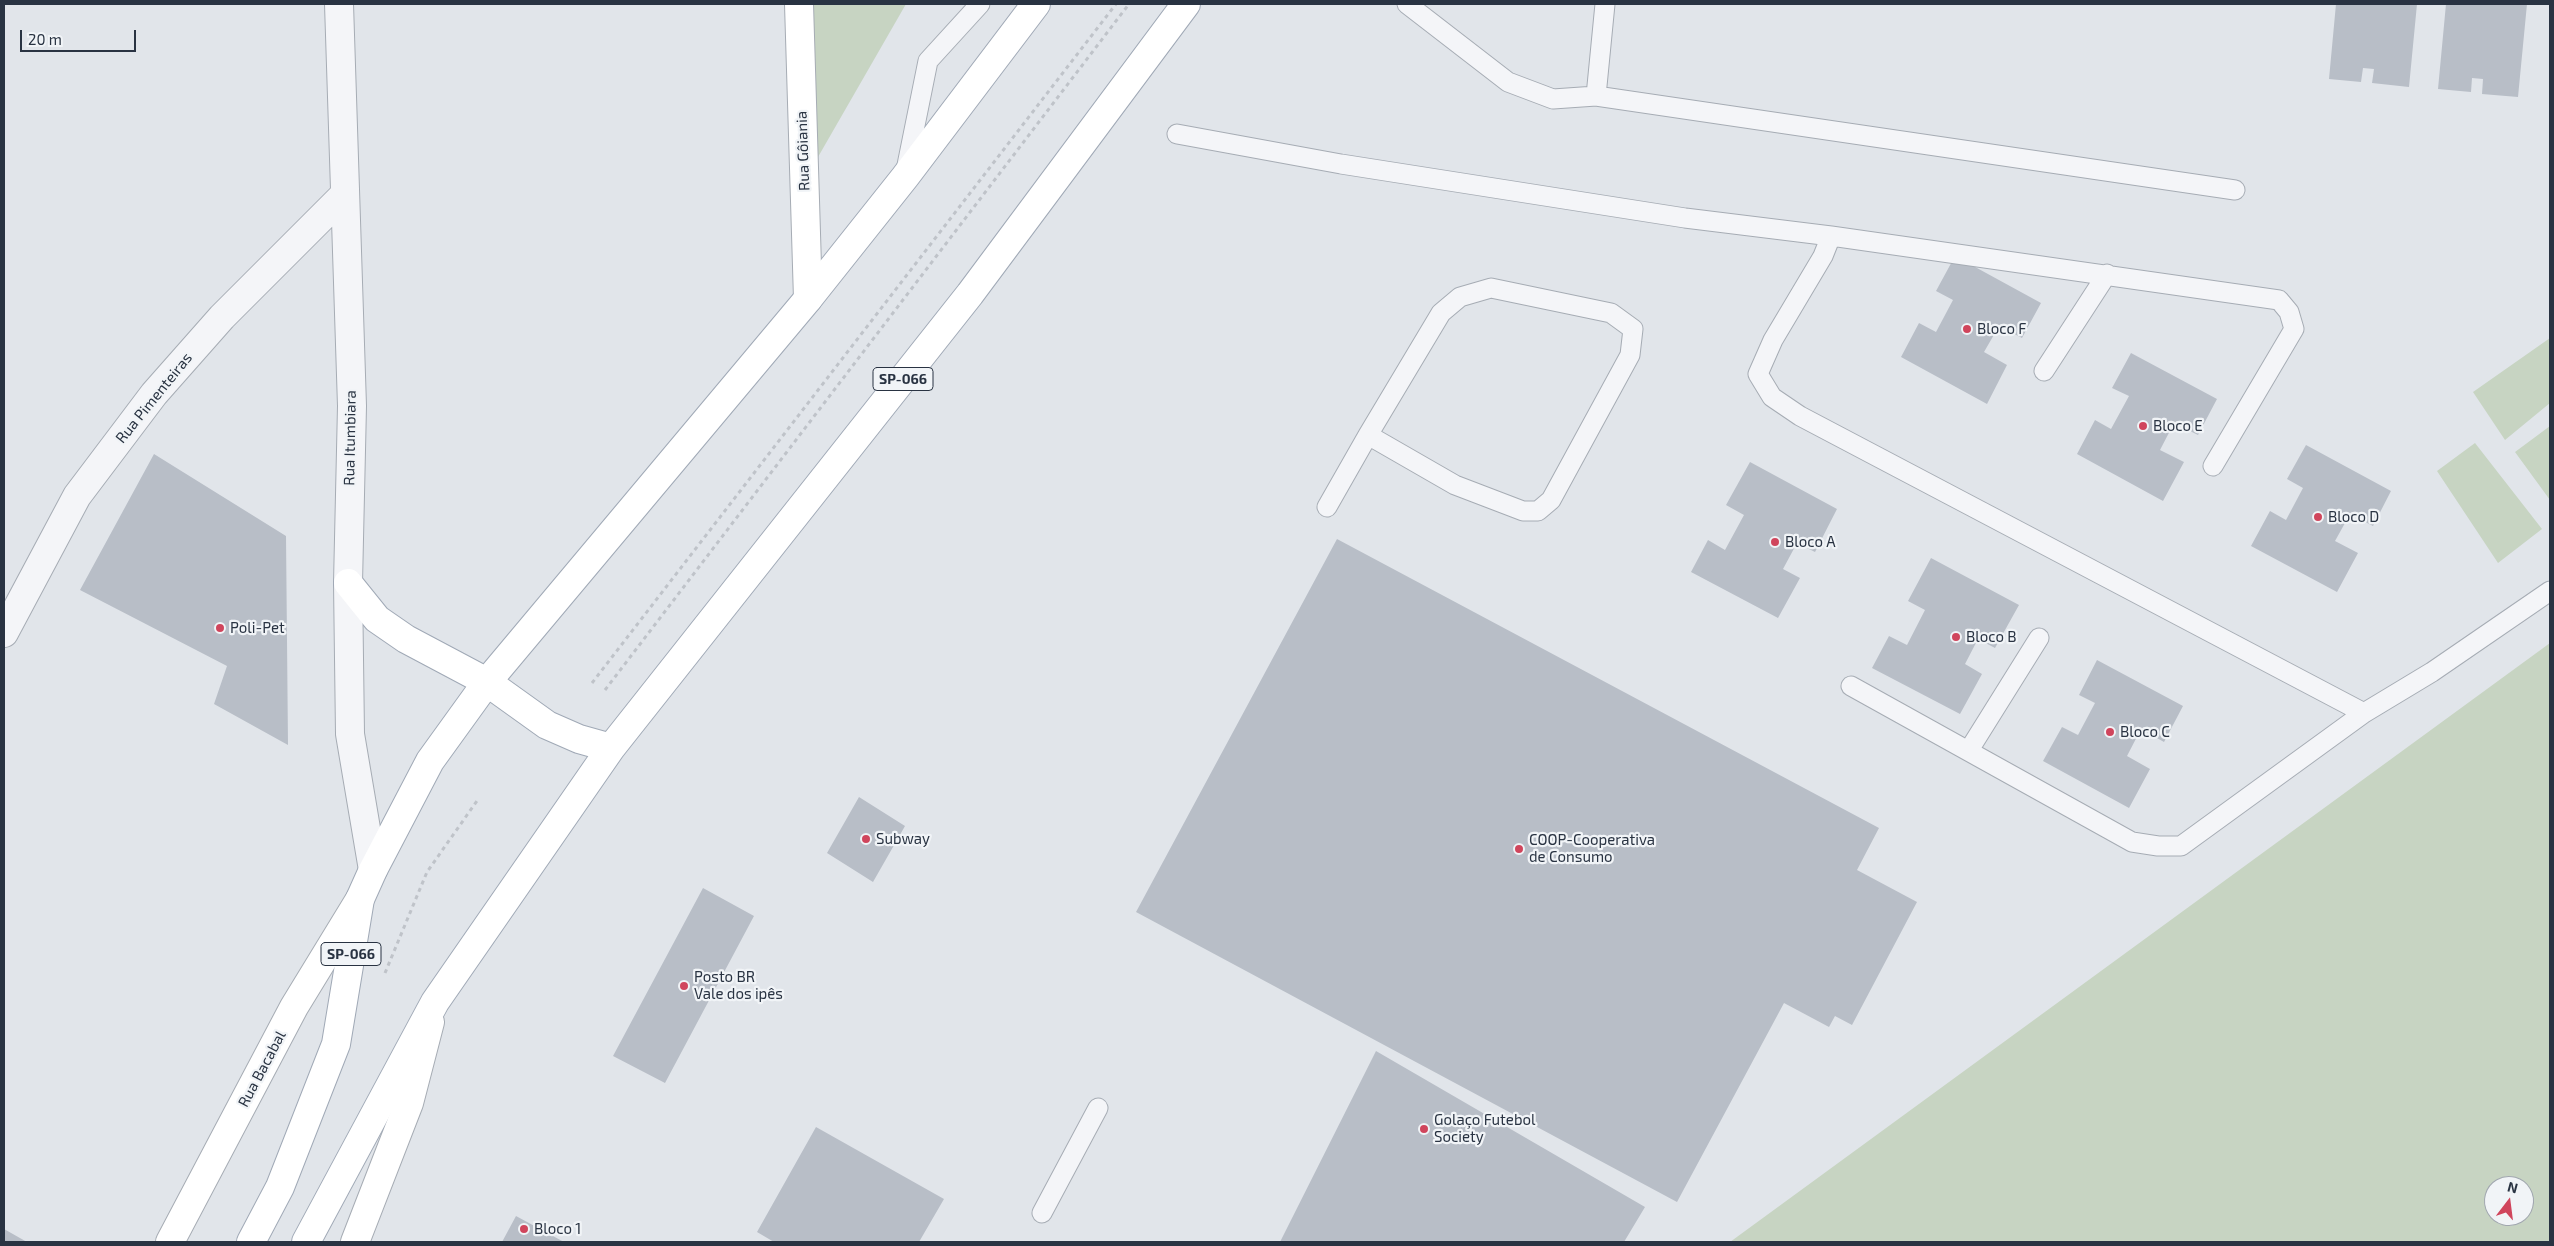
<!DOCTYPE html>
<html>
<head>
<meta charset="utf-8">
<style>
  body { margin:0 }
  #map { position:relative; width:2554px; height:1246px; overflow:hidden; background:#e1e5ea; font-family:"Exo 2",sans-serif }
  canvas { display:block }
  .frame { position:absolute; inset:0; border:5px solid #293342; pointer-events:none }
  .north { position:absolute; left:2484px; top:1176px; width:50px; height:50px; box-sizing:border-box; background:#f1f4f7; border:1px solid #a1a7af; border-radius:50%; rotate:15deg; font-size:14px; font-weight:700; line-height:20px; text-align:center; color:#293342 }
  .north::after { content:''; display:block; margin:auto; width:18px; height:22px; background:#d0455c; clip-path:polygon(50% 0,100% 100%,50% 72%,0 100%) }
  .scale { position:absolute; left:20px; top:30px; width:116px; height:22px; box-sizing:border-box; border:2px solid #293342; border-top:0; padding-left:6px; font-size:15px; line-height:18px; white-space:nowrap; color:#293342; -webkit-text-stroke:4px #f1f4f7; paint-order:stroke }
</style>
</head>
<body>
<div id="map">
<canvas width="2554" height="1246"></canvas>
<div class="frame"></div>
<div class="north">N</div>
<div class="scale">20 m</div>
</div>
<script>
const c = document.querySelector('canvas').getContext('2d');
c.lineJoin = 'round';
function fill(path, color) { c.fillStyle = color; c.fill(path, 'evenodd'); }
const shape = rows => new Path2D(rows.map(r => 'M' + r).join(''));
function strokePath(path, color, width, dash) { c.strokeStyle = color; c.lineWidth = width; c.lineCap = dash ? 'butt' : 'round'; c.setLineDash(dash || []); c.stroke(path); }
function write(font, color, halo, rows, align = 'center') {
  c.font = font + ' "Exo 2",sans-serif'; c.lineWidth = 4.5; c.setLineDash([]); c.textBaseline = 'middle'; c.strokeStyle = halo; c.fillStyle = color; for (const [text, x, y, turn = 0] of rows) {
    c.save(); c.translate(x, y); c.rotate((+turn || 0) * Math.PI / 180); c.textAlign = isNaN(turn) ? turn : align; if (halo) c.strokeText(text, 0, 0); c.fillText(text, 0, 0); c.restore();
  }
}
fill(shape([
  [811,4,906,4,818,157],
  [2550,338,2550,403,2505,440,2473,392],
  [2550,426,2550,500,2515,452],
  [2475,443,2542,529,2498,563,2437,471],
  [2550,643,2550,1242,1730,1242],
  [2494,1186,2524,1186,2524,1216,2494,1216]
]), '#c7d4c2');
fill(shape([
  [2336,4,2417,4,2409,87,2372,83,2374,69,2363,68,2361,82,2329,79],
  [2446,4,2527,4,2518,97,2482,94,2483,79,2472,78,2471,92,2438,89],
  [1955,256,2041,303,2022,338,1999,326,1984,352,2007,365,1987,404,1901,357,1919,323,1936,332,1953,300,1936,291],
  [2131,353,2217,399,2198,435,2174,423,2160,450,2184,462,2163,501,2077,454,2095,420,2111,429,2129,396,2112,388],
  [2306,445,2391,491,2373,526,2350,514,2335,541,2358,553,2337,592,2251,546,2270,511,2286,520,2303,488,2287,479],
  [154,454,286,536,288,745,214,704,227,666,80,590],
  [1750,462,1837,509,1815,552,1797,543,1783,569,1800,578,1778,618,1691,572,1708,540,1725,550,1744,515,1726,505],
  [1337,539,1879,828,1857,870,1917,902,1852,1025,1835,1016,1829,1027,1784,1003,1677,1202,1136,912],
  [1931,558,2019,605,1995,648,1978,639,1965,664,1982,674,1960,714,1872,668,1889,636,1907,645,1925,610,1908,601],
  [2097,660,2183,706,2164,742,2141,729,2127,756,2150,769,2129,808,2043,761,2062,727,2078,735,2095,703,2079,695],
  [859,797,905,826,873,882,827,853],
  [703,888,754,916,665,1083,613,1056],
  [1376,1051,1645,1207,1624,1242,1280,1242],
  [816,1127,944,1199,919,1242,774,1242,757,1232],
  [516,1216,564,1242,502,1242],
  [4,1229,27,1242,4,1242]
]), '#b8bec7');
const lane = shape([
  [1407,4,1508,82,1553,99,1596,96,2235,190],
  [1596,96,1605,4],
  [1177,134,1341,164,1685,218,1831,236,1823,256,1773,340,1758,374,1772,397,1800,416,2364,713,2432,672,2550,591],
  [906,170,928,61,980,4],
  [1831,236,2279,300,2289,312,2294,329,2213,466],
  [2044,371,2107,274],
  [1327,507,1368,435,1441,313,1460,297,1491,288,1611,313,1633,329,1630,355,1551,500,1538,511,1523,511,1455,485,1368,435],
  [1851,686,2132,842,2158,846,2181,846,2364,713],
  [1969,750,2039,638],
  [1042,1213,1098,1108]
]);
const street = shape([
  [339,4,352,406,348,583,350,734,373,870],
  [4,633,77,496,154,394,222,317,345,194]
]);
const secondary = shape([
  [799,4,808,299],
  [170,1242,294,1007,360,899],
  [355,1242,409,1103,430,1022]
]);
const primary = shape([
  [348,583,377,619,406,639,487,682,547,725,579,739,611,748],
  [251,1242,280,1187,336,1044,360,899,373,870,430,761,487,682,808,299,905,177,1036,4],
  [306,1242,435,1002,611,748,970,294,1186,4]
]);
strokePath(lane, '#a6acb4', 21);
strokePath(street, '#a6acb4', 30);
strokePath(secondary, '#a6acb4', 30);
strokePath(primary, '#a0a9b6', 30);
strokePath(shape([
  [592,683,1116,4],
  [605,690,1129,4],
  [385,973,427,872,479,798]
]), '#bfc3c9', 3, [4, 4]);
strokePath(lane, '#f4f5f8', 19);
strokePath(street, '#f4f5f8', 28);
strokePath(secondary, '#fff', 28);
strokePath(primary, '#fff', 28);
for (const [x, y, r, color] of [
  [1967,329,5,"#d0455c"],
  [2143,426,5,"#d0455c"],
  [2318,517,5,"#d0455c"],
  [1775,542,5,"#d0455c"],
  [220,628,5,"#d0455c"],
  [1956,637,5,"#d0455c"],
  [2110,732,5,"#d0455c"],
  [866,839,5,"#d0455c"],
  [1519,849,5,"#d0455c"],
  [684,986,5,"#d0455c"],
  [1424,1129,5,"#d0455c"],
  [524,1229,5,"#d0455c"]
]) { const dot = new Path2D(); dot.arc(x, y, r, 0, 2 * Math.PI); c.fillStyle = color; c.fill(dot); strokePath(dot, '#f1f4f7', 2); }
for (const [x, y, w] of [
  [903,379,60],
  [351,954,60]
]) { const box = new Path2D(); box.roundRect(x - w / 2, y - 11.5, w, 23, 4); c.fillStyle = '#f1f4f7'; c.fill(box); strokePath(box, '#293342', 1); }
write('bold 14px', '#293342', null, [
  ["SP-066",903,379],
  ["SP-066",351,954]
]);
write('15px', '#293342', '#f1f4f7', [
  ["Rua Gôiania",803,151,-92],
  ["Rua Pimenteiras",154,398,-51],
  ["Rua Itumbiara",350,438,-89],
  ["Rua Bacabal",262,1069,-62]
]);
write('15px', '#293342', '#f1f4f7', [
  ["Bloco F",1977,329],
  ["Bloco E",2153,426],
  ["Bloco D",2328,517],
  ["Bloco A",1785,542],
  ["Poli-Pet",230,628],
  ["Bloco B",1966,637],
  ["Bloco C",2120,732],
  ["Subway",876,839],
  ["COOP-Cooperativa",1529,840],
  ["de Consumo",1529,857],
  ["Posto BR",694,977],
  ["Vale dos ipês",694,994],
  ["Golaço Futebol",1434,1120],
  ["Society",1434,1137],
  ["Bloco 1",534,1229]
], 'left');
</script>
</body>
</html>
